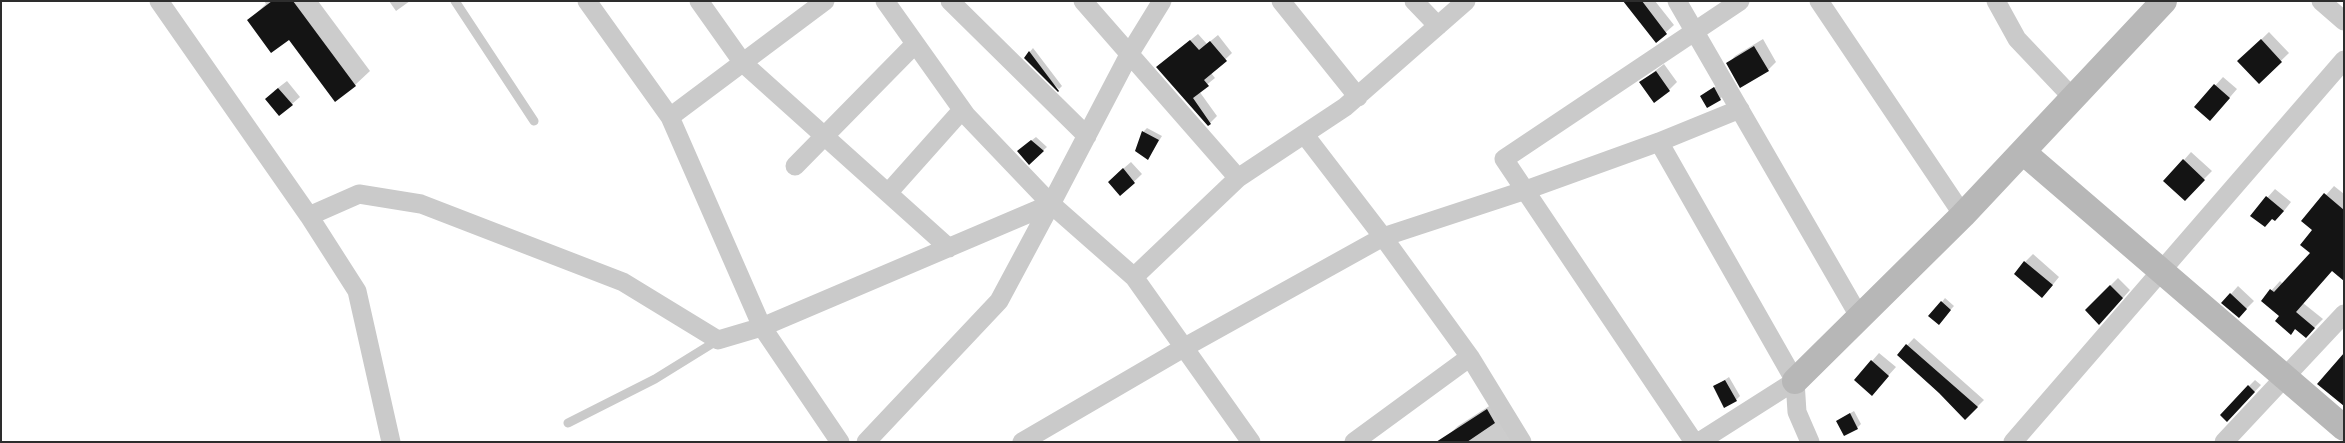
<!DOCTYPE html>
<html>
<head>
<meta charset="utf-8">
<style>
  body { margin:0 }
  #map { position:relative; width:2345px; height:443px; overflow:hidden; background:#fff; font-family:"PT Sans",sans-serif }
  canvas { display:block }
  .frame { position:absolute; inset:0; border:2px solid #2d2d2d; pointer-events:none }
</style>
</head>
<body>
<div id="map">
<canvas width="2345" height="443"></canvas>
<div class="frame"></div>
</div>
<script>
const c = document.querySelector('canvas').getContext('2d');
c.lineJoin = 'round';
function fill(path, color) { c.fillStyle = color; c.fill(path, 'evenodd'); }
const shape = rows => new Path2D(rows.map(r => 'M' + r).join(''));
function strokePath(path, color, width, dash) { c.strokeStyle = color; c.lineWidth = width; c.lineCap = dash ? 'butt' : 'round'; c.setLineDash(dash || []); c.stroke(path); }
fill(shape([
  [264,1,318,1,370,71,355,85,289,38,249,20,266,4],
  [389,1,410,1,396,11],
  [1624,1,1655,1,1674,25,1656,41],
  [2269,32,2289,53,2259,82,2239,61],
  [1198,34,1207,44,1218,35,1232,53,1211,73,1215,78,1199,91,1217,116,1208,125,1157,67],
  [1763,39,1776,62,1768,70,1741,87,1728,64,1735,56],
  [1033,48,1062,86,1059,89,1025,58],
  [1664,64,1677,82,1669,90,1641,82],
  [2223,77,2237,89,2218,111,2196,107],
  [287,81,300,97,292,104,274,91],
  [1718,85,1724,95,1720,99,1705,93],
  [1147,128,1162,136,1148,158,1137,150,1144,131],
  [1036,137,1047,147,1029,163,1018,151],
  [2191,152,2212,171,2192,191,2184,160],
  [1131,162,1142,174,1120,195,1117,174],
  [2334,186,2344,194,2344,279,2332,270,2303,303,2323,319,2306,336,2262,301,2280,281,2283,284,2311,253,2313,229,2303,221],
  [2275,189,2291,202,2283,212,2252,215],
  [2033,254,2059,277,2050,288,2025,262],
  [2118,278,2130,290,2107,316,2086,310],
  [2238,286,2254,301,2239,316,2231,294],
  [1945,298,1954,306,1942,319,1942,302],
  [1914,338,1984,400,1965,419,1940,392,1899,354],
  [1879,353,1896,367,1879,386,1872,361],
  [1729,377,1740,396,1736,400,1714,387],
  [2255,380,2261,385,2227,421,2249,386],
  [1494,403,1516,442,1441,442,1458,426],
  [1854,411,1861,424,1857,428,1837,421]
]), '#0003');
fill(shape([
  [272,1,293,1,356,86,335,102,289,40,271,53,247,20],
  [1623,1,1642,1,1667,34,1656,43],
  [2261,39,2282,62,2259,84,2237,61],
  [1190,40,1199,50,1210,41,1227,61,1204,80,1209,86,1193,98,1211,124,1208,126,1156,67],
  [1754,46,1769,71,1740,88,1726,63],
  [1029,51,1059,91,1058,92,1024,58],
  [1656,71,1670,91,1654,103,1639,82],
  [2214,84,2230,98,2210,121,2194,107],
  [1714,87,1721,100,1707,108,1700,96],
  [278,88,293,105,279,116,265,99],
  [1142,131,1159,140,1148,160,1135,151],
  [1031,140,1044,151,1029,165,1017,151],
  [2183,159,2205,180,2185,201,2163,181],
  [1123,168,1135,183,1120,196,1108,182],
  [2324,193,2344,210,2344,281,2332,271,2296,312,2315,328,2306,338,2295,329,2291,335,2275,321,2279,316,2261,301,2270,289,2274,292,2310,253,2300,245,2312,230,2301,221],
  [2266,196,2284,211,2275,221,2272,219,2265,227,2250,216],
  [2024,261,2053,285,2042,298,2014,274],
  [2110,285,2123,298,2099,325,2085,310],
  [2230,293,2247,309,2239,318,2221,303],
  [1941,301,1951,310,1939,325,1928,316],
  [1906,344,1978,407,1965,420,1939,393,1897,355],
  [2344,353,2344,406,2317,384],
  [1871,360,1889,376,1872,396,1854,380],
  [1725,380,1737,401,1724,408,1713,386],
  [2248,385,2255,392,2227,422,2220,415],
  [1487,409,1495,423,1467,442,1436,442],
  [1850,413,1858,429,1844,436,1836,421]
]), '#141414');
strokePath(shape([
  [455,1,534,121],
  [568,423,655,379,718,340]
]), '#cacaca', 9);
strokePath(shape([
  [159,1,309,216,357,291,391,442],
  [587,1,670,117,762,327,840,442],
  [699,1,743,63,949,248],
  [885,1,966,115,1051,204,1134,277,1251,442],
  [950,1,1087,136],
  [1083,1,1238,178],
  [1281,1,1358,97],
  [1414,1,1438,26],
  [1677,1,1859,316],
  [1819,1,1963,215],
  [1996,1,2017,39,2072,97],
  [2321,1,2344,21],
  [670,117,825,1],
  [1304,134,1383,237,1470,357,1522,442],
  [1659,142,1795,381,1797,412,1810,442],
  [795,166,915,44],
  [888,193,962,110],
  [309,216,359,194,421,204,623,282,718,340,762,327,1051,204,1130,53,1162,1],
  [1134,277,1238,178,1345,107,1466,1],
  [866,442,999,301,1051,204],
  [1022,442,1185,347,1383,237,1526,190,1659,142,1740,109],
  [1354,442,1470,357],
  [1694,442,1504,159,1740,1],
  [1699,442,1795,381],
  [2013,442,2344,60],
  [2224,442,2344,314]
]), '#cacaca', 19);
strokePath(shape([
  [2023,152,2344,428],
  [1795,381,1963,215,2164,1]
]), '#b7b7b7', 26);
</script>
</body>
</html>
